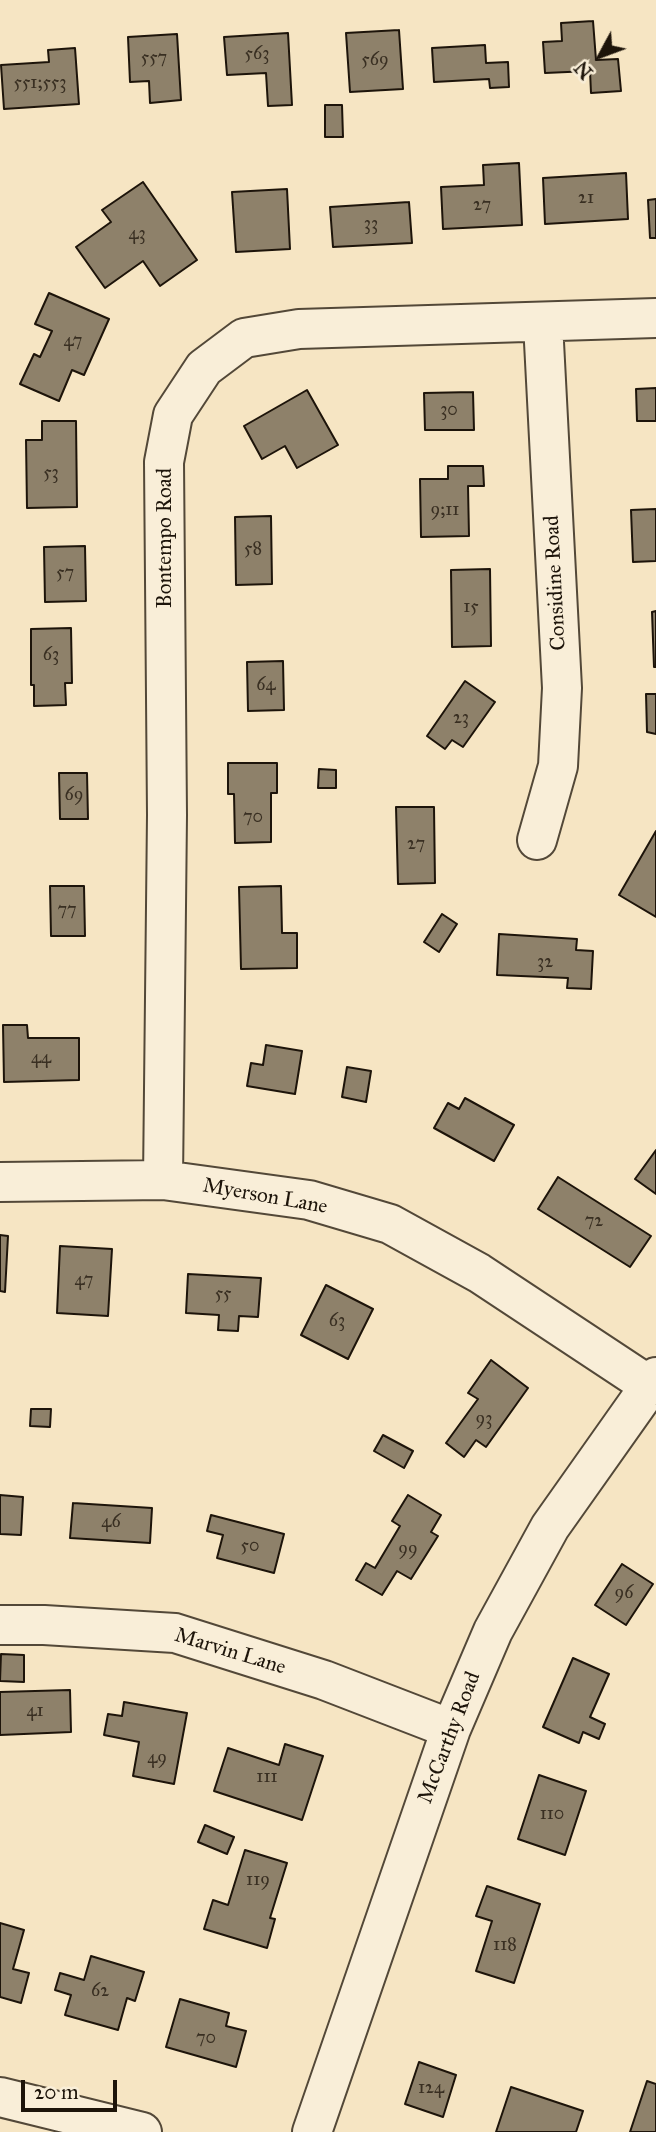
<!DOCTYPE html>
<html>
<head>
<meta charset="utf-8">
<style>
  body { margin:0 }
  #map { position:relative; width:656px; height:2132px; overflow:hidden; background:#f6e5c3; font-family:"IM FELL Great Primer",serif }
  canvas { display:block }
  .north { position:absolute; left:565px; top:21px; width:70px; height:70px; -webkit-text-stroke:5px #f9eed8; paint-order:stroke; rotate:229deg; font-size:19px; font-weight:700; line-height:28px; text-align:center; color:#1d140a }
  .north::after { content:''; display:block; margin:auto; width:24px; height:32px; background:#1d140a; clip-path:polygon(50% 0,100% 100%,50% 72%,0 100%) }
  .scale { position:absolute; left:21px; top:2080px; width:96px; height:32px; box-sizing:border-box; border:4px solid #1d140a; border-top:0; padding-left:9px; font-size:21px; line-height:24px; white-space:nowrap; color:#1d140a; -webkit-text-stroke:5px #f9eed8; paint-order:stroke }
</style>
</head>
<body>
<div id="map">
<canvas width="656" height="2132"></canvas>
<div class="north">N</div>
<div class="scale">20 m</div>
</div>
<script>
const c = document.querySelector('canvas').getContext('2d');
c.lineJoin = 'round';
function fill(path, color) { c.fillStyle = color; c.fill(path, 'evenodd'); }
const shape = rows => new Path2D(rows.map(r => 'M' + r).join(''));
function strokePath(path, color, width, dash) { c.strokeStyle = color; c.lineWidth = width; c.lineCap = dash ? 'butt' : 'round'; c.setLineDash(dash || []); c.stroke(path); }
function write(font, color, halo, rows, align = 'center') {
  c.font = font + ' "IM FELL Great Primer",serif'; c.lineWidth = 5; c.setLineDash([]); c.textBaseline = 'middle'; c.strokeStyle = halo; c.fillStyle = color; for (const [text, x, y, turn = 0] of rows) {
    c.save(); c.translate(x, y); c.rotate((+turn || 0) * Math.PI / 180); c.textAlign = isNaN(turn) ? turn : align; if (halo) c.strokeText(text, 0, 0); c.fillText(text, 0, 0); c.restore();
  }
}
const building = shape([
  [593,21,596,60,618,59,621,91,591,93,590,71,545,73,543,42,562,41,561,23,593,21],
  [399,30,403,89,350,92,346,33,399,30],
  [288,33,292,105,268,106,266,73,227,75,224,37,288,33],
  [177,34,181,100,150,103,149,81,130,82,128,37,177,34],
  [485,45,486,63,508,62,509,87,490,88,489,79,434,82,432,48,485,45],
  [75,48,79,104,4,109,1,65,49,62,48,50,75,48],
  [325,105,342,105,343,137,325,137,325,105],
  [519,163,522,225,443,229,441,187,484,185,483,165,519,163],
  [626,173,628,219,545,224,543,178,626,173],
  [143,182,197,260,160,286,143,261,105,288,76,247,111,222,102,210,143,182],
  [287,189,290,249,236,252,232,192,287,189],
  [656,199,656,238,650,238,648,200,656,199],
  [409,202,412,243,333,247,330,207,409,202],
  [49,293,109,319,84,375,72,370,59,401,20,384,34,354,40,357,52,331,35,324,49,293],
  [656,388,656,421,637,421,636,389,656,388],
  [307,390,338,445,297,468,285,446,262,459,244,426,307,390],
  [473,392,474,430,425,430,424,393,473,392],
  [42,421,76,421,77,507,27,508,26,440,42,440,42,421],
  [448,466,483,466,484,486,468,486,469,536,421,537,420,479,448,479,448,466],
  [656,509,656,561,633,562,631,510,656,509],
  [271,516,272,584,236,585,235,517,271,516],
  [85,546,86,601,45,602,44,547,85,546],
  [490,569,491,646,452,647,451,570,490,569],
  [656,611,656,667,654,667,652,612,656,611],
  [71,628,72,683,65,683,66,705,34,706,34,685,31,685,31,629,71,628],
  [283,661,284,710,248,711,247,662,283,661],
  [465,681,495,702,463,747,452,740,445,749,427,736,465,681],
  [646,694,656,694,656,734,647,732,646,694],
  [228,763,277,763,277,793,271,793,271,842,235,843,234,794,228,794,228,763],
  [319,769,336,770,336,788,318,788,319,769],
  [59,773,87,773,88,819,60,819,59,773],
  [396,807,434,807,435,883,398,884,396,807],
  [656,831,656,917,619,895,656,831],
  [50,886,84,886,85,936,51,936,50,886],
  [281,886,282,933,297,933,297,968,241,969,239,887,281,886],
  [442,914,457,924,439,952,424,942,442,914],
  [499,934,577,939,576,950,593,951,591,989,567,988,568,978,497,975,499,934],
  [3,1025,27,1025,28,1038,79,1038,79,1080,4,1082,3,1025],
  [266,1045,302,1051,295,1094,247,1086,251,1063,263,1065,266,1045],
  [347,1067,371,1071,366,1102,342,1097,347,1067],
  [465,1098,514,1125,494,1161,434,1128,448,1103,459,1109,465,1098],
  [656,1150,656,1194,635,1179,656,1150],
  [558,1177,651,1236,630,1267,538,1209,558,1177],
  [0,1235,8,1236,5,1292,0,1291,0,1235],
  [60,1246,112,1249,108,1316,57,1313,60,1246],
  [188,1274,261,1278,258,1317,239,1316,238,1331,218,1330,219,1315,186,1313,188,1274],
  [326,1285,373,1309,348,1359,301,1335,326,1285],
  [491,1360,528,1388,486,1447,476,1440,464,1457,446,1443,478,1399,468,1393,491,1360],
  [31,1409,51,1409,50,1427,30,1426,31,1409],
  [383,1435,413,1451,404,1468,374,1451,383,1435],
  [0,1495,23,1497,21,1535,0,1534,0,1495],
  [408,1495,441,1515,431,1532,438,1536,411,1579,397,1571,382,1595,356,1580,366,1563,375,1568,400,1526,392,1521,408,1495],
  [73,1503,152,1508,150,1543,70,1538,73,1503],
  [211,1515,284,1534,274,1573,217,1558,223,1535,207,1531,211,1515],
  [622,1564,653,1584,626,1625,595,1605,622,1564],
  [1,1654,24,1655,24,1682,0,1681,1,1654],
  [573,1658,609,1674,590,1717,605,1724,599,1739,583,1732,579,1743,543,1727,573,1658],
  [70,1690,71,1732,0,1735,0,1692,70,1690],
  [124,1702,187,1713,174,1784,133,1776,139,1742,104,1735,108,1714,122,1716,124,1702],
  [285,1744,323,1756,302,1820,214,1791,228,1748,279,1765,285,1744],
  [539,1775,586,1791,565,1855,518,1839,539,1775],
  [205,1825,234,1837,227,1854,198,1842,205,1825],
  [245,1850,287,1863,270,1918,275,1919,267,1948,204,1929,213,1900,228,1905,245,1850],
  [487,1886,540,1904,514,1983,476,1971,492,1921,476,1916,487,1886],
  [0,1923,24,1930,13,1969,29,1973,21,2003,0,1997,0,1923],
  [91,1956,144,1972,135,2001,127,1998,118,2030,65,2015,71,1995,55,1990,60,1973,84,1980,91,1956],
  [180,1999,229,2013,226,2026,246,2031,236,2067,166,2047,180,1999],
  [419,2062,456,2075,443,2117,405,2104,419,2062],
  [647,2081,656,2084,656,2132,630,2132,647,2081],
  [511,2087,583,2111,576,2132,496,2132,511,2087]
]);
fill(building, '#8e816a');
strokePath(building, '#1d140a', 2);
const minor = shape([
  [537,840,558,766,562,688,543,323],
  [163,1180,167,815,164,462,173,415,204,368,244,338,299,329,656,318],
  [0,1182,163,1180,309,1200,390,1224,479,1273,650,1386],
  [0,1625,44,1625,175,1633,324,1680,451,1729],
  [0,2097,142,2132],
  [312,2132,451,1729,493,1631,550,1527,656,1377]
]);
strokePath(minor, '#534838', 42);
strokePath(minor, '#f9eed8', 38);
write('18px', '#392f22', null, [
  ["563",257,55],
  ["557",154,59],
  ["569",375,61],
  ["551;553",40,84],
  ["21",586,199],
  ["27",482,206],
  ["33",371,225],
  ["43",137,235],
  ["47",73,342],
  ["30",449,411],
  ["53",51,474],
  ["9;11",445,511],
  ["58",253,550],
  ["57",65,574],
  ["15",471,608],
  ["63",51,656],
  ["64",266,686],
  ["23",461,719],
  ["69",74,796],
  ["70",253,818],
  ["27",416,845],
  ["77",67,911],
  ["32",545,963],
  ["44",41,1059],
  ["72",594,1222],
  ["47",84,1281],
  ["55",223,1295],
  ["63",337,1322],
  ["93",484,1420],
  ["46",111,1523],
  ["50",250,1547],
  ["99",408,1550],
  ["96",624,1594],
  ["41",35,1712],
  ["49",157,1759],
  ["111",267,1778],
  ["110",552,1815],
  ["119",258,1881],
  ["118",505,1946],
  ["62",100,1992],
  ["70",206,2039],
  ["124",431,2089]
]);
write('21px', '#1d140a', '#f9eed8', [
  ["Bontempo Road",166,538,-90],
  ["Considine Road",556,583,-93],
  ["Myerson Lane",265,1197,10],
  ["Marvin Lane",230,1652,17],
  ["McCarthy Road",450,1738,-69]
]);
</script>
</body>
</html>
